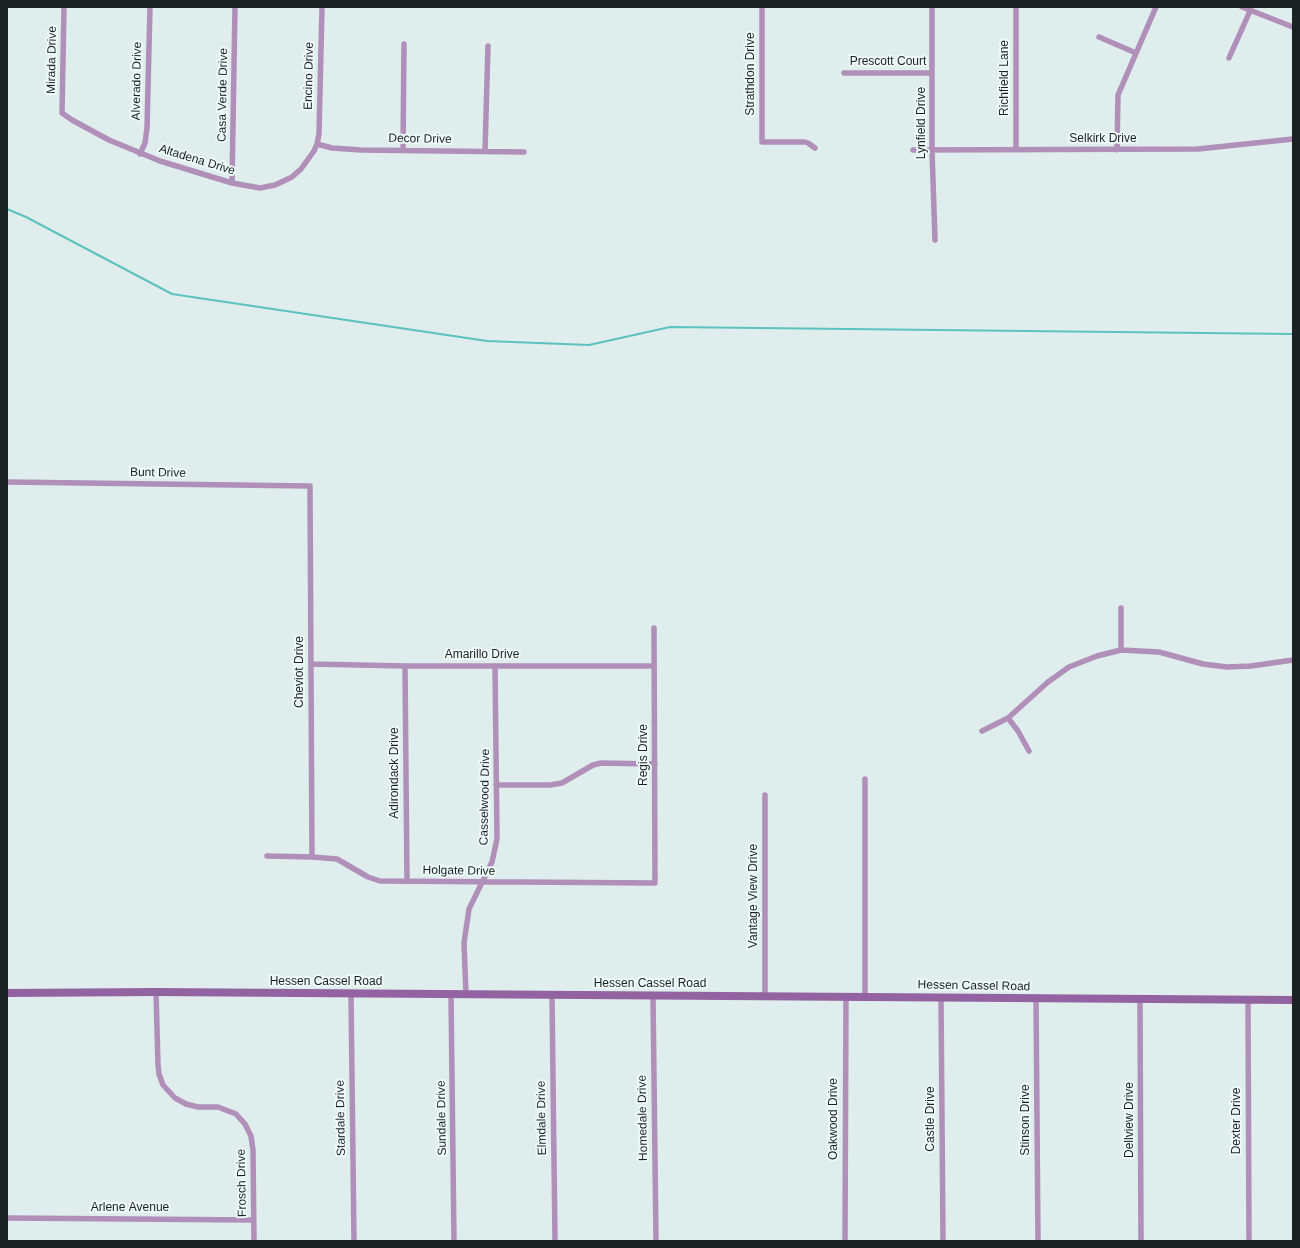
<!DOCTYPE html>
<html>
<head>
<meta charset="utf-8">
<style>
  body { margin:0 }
  #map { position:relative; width:1300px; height:1248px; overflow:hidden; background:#dfedec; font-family:Helvetica,sans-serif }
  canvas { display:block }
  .frame { position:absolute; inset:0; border:8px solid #1c2121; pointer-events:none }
</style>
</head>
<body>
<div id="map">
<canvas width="1300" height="1248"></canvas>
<div class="frame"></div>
</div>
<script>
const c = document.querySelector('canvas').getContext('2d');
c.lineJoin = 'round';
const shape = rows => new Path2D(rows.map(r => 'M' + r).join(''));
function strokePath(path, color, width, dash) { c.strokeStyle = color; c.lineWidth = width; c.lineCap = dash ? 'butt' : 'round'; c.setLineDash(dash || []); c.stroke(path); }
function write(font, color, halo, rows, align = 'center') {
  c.font = font + ' Helvetica,sans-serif'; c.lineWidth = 4; c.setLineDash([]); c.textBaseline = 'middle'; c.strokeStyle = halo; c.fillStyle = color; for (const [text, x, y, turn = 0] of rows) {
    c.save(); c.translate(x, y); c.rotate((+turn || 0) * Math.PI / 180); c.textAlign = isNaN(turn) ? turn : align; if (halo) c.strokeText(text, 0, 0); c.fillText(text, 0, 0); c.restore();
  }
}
strokePath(shape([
  [7,209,26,217,172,294,487,341,589,345,670,327,1293,334]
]), '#5cc2bd', 2);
strokePath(shape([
  [64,7,62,113,72,120,109,140,160,161,232,183,260,188,275,185,292,177,301,169,314,151,317,144,319,134,322,7],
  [762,7,762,142,805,142,808,143,815,148],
  [932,7,932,150,935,240],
  [1016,7,1016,150],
  [1242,7,1293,27],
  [1099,37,1136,53],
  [1229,58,1250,11],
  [844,73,932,73],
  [317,144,332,148,361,150,524,152],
  [403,150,404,44],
  [913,150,1198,149,1293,139],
  [1117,150,1118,95,1156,7],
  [485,151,488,46],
  [140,154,145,143,147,128,150,7],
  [232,183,235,7],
  [7,482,310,486,312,857],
  [1121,650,1121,608],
  [311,664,405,666,654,666],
  [405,666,407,881],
  [1008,718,1018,731,1029,751],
  [982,731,1008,718,1048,682,1069,667,1097,656,1121,650,1159,652,1203,664,1227,667,1251,666,1293,660],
  [865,779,865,997],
  [496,785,550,785,562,783,593,765,601,763,655,764],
  [267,856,312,857,337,859,368,877,380,881,655,883,654,628],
  [156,992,158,1065,159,1074,163,1085,175,1098,186,1104,198,1107,218,1107,236,1114,245,1124,251,1136,253,1150,254,1241],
  [351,994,354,1241],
  [451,995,454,1241],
  [466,995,464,943,469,909,492,862,497,839,495,666],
  [552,996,555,1241],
  [653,996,656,1241],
  [765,996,765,795],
  [941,997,943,1241],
  [1036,998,1038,1241],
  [1140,999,1141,1241],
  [1248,1000,1249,1241],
  [7,1218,253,1220],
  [845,1241,846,996]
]), '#b08fb9', 5.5);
strokePath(shape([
  [7,993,156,992,1293,1000]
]), '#9263a0', 8);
write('12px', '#1c2121', '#edfaf9', [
  ["Mirada Drive",52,60,-89],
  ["Prescott Court",888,62],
  ["Strathdon Drive",751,74,-90],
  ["Encino Drive",309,76,-89],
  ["Richfield Lane",1005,78,-90],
  ["Alverado Drive",137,81,-89],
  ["Casa Verde Drive",223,95,-89],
  ["Lynfield Drive",922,123,-90],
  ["Decor Drive",420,139,1],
  ["Selkirk Drive",1103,139],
  ["Altadena Drive",197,160,17],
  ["Bunt Drive",158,473,1],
  ["Amarillo Drive",482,655],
  ["Cheviot Drive",300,672,-90],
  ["Regis Drive",644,755,-90],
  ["Adirondack Drive",395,773,-90],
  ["Casselwood Drive",485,797,-89],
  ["Holgate Drive",459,871,1],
  ["Vantage View Drive",754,896,-90],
  ["Hessen Cassel Road",326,982],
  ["Hessen Cassel Road",650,984],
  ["Hessen Cassel Road",974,986,1],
  ["Stardale Drive",341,1118,-91],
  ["Sundale Drive",442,1118,-91],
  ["Elmdale Drive",542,1118,-91],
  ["Homedale Drive",643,1118,-91],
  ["Oakwood Drive",834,1119,-90],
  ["Castle Drive",931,1119,-90],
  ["Stinson Drive",1026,1120,-90],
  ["Dellview Drive",1130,1120,-90],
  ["Dexter Drive",1237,1121,-90],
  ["Frosch Drive",242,1183,-91],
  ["Arlene Avenue",130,1208]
]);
</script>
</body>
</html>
